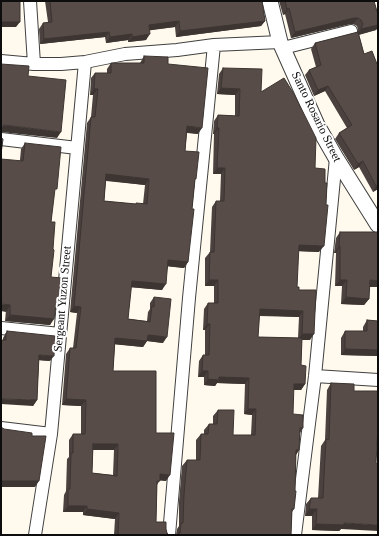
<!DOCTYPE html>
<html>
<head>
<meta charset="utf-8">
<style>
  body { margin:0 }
  #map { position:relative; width:379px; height:536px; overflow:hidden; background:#fffaed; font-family:"Times New Roman",serif }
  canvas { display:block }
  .frame { position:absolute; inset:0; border:2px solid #0d0d0d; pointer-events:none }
</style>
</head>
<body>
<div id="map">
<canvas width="379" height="536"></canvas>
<div class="frame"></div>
</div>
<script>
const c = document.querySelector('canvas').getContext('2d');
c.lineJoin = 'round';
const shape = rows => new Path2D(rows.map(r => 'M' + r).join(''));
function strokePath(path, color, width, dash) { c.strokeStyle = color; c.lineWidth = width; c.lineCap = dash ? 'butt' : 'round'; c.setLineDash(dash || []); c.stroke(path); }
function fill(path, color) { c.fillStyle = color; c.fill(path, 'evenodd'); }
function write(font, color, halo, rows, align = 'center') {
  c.font = font + ' "Times New Roman",serif'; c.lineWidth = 4; c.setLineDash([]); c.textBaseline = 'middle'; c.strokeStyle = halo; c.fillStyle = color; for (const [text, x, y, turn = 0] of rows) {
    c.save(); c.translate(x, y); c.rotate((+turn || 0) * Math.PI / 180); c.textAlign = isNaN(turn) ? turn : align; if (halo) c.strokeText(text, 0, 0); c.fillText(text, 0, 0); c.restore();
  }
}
const minor = shape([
  [30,1,34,64],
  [283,48,351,31],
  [1,61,34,64,61,64,85,62,125,54,177,50,214,45,280,42],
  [1,139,77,148],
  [1,328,60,334],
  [315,376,378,380],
  [1,428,51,434],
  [35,535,51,434,85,62],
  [169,535,189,298,214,45],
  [295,535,315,376,336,158]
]);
const tertiary = shape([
  [270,1,280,42,317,125,336,158,378,225]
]);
strokePath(minor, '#404040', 14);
strokePath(tertiary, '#404040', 17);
strokePath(minor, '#fff', 12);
strokePath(tertiary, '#fff', 15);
fill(shape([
  [45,1,262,1,265,21,261,26,176,37,175,27,149,30,146,40,128,42,128,40,106,43,105,37,40,44,39,29,43,23,48,22],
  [279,1,374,1,378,15,378,27,376,30,359,35,364,54,377,64,378,64,378,189,373,192,359,167,354,170,335,139,339,133,347,128,325,91,314,96,305,75,309,70,316,67,311,49,315,43,358,32,358,30,357,26,353,24,350,24,291,38,285,14,283,15],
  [144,56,168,64,198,134,187,133,185,151,195,181,192,209,188,262,184,268,168,266,162,290,131,287,128,319,147,321,148,312,150,309,150,303,154,297,163,343,147,341,143,347,115,344,113,371,156,433,166,481,160,480,157,485,156,522,166,529,167,533,169,535,114,535,115,519,83,515,83,512,63,512,64,495,66,491,67,459,69,457,69,440,73,434,81,434,81,406,62,405,66,354,70,348,73,348,77,313,70,312,87,123,91,117,93,95,90,95,91,78,95,73,107,73,107,69,111,63,140,63],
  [106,181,145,185,143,204,136,203,136,204,104,201],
  [93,450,114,450,113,475,92,473],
  [223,68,261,92,315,168,319,252,298,251,297,287,299,290,310,340,302,340,301,365,305,384,301,390,293,390,293,414,303,428,300,433,299,450,296,455,294,509,292,512,291,535,176,535,177,529,179,526,179,501,182,466,187,460,196,460,196,440,201,434,204,434,204,430,209,424,213,424,213,416,218,410,233,435,251,435,252,415,244,414,245,384,217,383,215,386,204,385,204,377,198,377,199,361,203,355,205,355,205,330,203,330,204,309,208,303,214,303,214,286,205,286,205,258,210,252,212,207,216,201,220,201,221,174,213,174,214,134,213,134,214,121,218,115,235,116,235,95,217,94,219,74],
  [259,316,299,317,298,338,258,337],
  [25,143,54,192,51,222,53,249,51,277,55,310,50,325,5,321,21,149],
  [340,232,378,232,378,287,369,287,369,299,364,305,341,304,342,286,335,286,336,253,334,253,336,238],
  [367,320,378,321,378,356,341,355,341,338,345,331,363,331,363,327],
  [7,331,50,361,39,360,37,400,33,406,3,340,3,338],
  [331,383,354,391,377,434,341,529,339,531,312,530,312,516,305,516,306,504,311,498,318,498,321,446,325,440,327,390]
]), '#4b413e');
fill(shape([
  [289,8,285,14,283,15,287,9],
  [354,18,358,18,353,24,350,24,291,38,295,32],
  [179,21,175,27,145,31,149,25],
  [265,21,261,26,176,37,180,31],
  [1,22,20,22,16,27,1,27],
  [378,25,378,27,376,30,357,35,361,29],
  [109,32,105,37,40,44,44,39],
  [132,34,128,40,106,43,110,37],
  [150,34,146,40,128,42,132,37],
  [328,86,325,91,314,96,318,90],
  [221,88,240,89,235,95,217,94],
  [94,89,98,89,93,95,90,95],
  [4,125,61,132,57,138,1,132,1,127],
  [187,126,202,128,198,134,183,132],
  [217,128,219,128,214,134,213,134],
  [363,161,359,167,354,170,358,164],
  [217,168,225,168,221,174,213,174],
  [106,174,149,179,145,185,102,180],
  [376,186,378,186,378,189,373,192],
  [299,245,324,246,319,252,294,251],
  [339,246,340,246,336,253,334,253],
  [168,260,188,262,184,268,164,266],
  [209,280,218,280,214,286,205,286],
  [340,280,347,280,342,286,335,286],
  [370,280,378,281,378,287,365,287],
  [132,281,166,284,162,290,128,287],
  [346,297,369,299,364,305,341,304],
  [1,304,10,305,6,312,1,311],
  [56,304,59,304,55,311],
  [74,306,81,307,77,313,70,312],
  [260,309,303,311,299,317,255,315],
  [10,315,54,319,50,325,5,321],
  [207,324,210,324,205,330,203,330],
  [302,334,314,334,310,340,298,340],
  [148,335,167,337,163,343,147,341,143,347,111,344,115,338],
  [345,349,378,350,378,356,341,355],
  [39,355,54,356,50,361,36,360],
  [202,371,208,371,204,377,198,377],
  [219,377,249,378,245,384,217,383,215,386,204,385,208,379],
  [294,384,305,384,301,390,289,390],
  [1,399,37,400,33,406,1,404],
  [66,399,86,400,81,406,62,405],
  [248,409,256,409,252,415,244,414],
  [93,444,118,444,114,450,89,450],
  [296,450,299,450,295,456],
  [160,474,170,475,166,481,156,480],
  [1,481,39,481,35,487,1,487],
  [68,506,87,506,83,512,63,512],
  [87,509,119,513,115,519,83,515],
  [309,509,317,509,312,516,305,516],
  [344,523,378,525,378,531,341,529,339,531,312,530,316,524]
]), '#3d3532');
const building = shape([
  [1,1,20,1,20,22,1,22,1,1],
  [50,1,262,1,265,21,180,31,179,21,149,25,150,34,132,37,132,34,110,37,109,32,44,39,43,23,52,22,50,1],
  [285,1,374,1,378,15,378,25,361,29,363,24,361,20,358,18,354,18,295,32,289,8,287,9,285,1],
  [358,32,364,54,372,51,377,64,378,64,378,186,376,186,363,161,358,164,339,133,352,125,328,86,318,90,309,70,321,65,315,43,358,32],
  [144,56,168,57,168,64,208,68,202,128,187,126,185,151,199,152,196,179,195,179,192,209,194,209,188,262,168,260,166,284,132,281,128,319,150,322,152,306,154,307,154,297,171,299,167,337,148,335,147,341,115,338,113,371,156,371,156,433,174,433,170,475,160,474,160,481,157,481,156,522,166,522,166,529,167,533,169,535,118,535,119,513,87,509,87,506,68,506,68,489,70,489,71,453,73,453,73,434,85,434,86,400,66,399,70,348,76,348,81,307,74,306,91,117,95,117,98,89,94,89,95,73,111,73,111,63,144,63,144,56],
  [106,174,149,179,147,204,136,203,136,204,104,201,106,174],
  [93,444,118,444,117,476,92,473,93,444],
  [1,64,29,66,28,76,66,80,61,132,4,125,1,127,1,64],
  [223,68,262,69,261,92,284,78,294,94,316,138,315,168,325,169,325,183,327,183,326,205,328,205,324,246,299,245,297,287,299,287,299,290,316,290,314,334,302,334,303,311,260,309,258,337,302,338,301,365,306,366,305,384,294,384,293,414,303,415,303,428,300,428,299,450,296,450,295,491,296,491,294,509,292,509,291,535,177,535,180,533,181,523,183,523,184,495,187,460,200,460,201,434,208,434,209,424,217,424,218,410,234,410,233,435,255,435,256,409,248,409,249,378,219,377,219,380,208,379,208,371,202,371,203,355,209,355,210,324,207,324,208,303,218,303,218,280,209,280,210,252,214,252,216,201,224,201,225,168,217,168,219,128,217,128,218,115,239,116,240,89,221,88,223,68],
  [1,138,3,139,1,154,1,138],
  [25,143,61,147,57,189,55,189,51,222,55,222,53,249,54,250,51,277,62,278,59,304,56,304,54,319,10,315,10,305,1,304,1,159,23,161,25,143],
  [340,232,378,232,378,281,370,280,369,299,346,297,347,280,340,280,340,246,339,246,340,232],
  [367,320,378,321,378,350,345,349,345,331,367,331,367,320],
  [7,331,55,336,54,356,39,355,37,400,1,399,1,340,6,340,6,333,7,333,7,331],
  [331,383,354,384,354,391,378,391,378,427,376,463,378,464,378,525,344,523,344,525,316,524,317,509,309,509,311,498,323,498,326,439,329,440,331,383],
  [1,427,4,429,32,433,32,436,46,436,39,481,1,481,1,427]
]);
fill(building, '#574c48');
strokePath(building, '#3d3532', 1);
write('12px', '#0d0d0d', '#fff', [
  ["Santo Rosario Street",316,117,64],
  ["Sergeant Yuzon Street",63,299,-85]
]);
</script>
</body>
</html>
